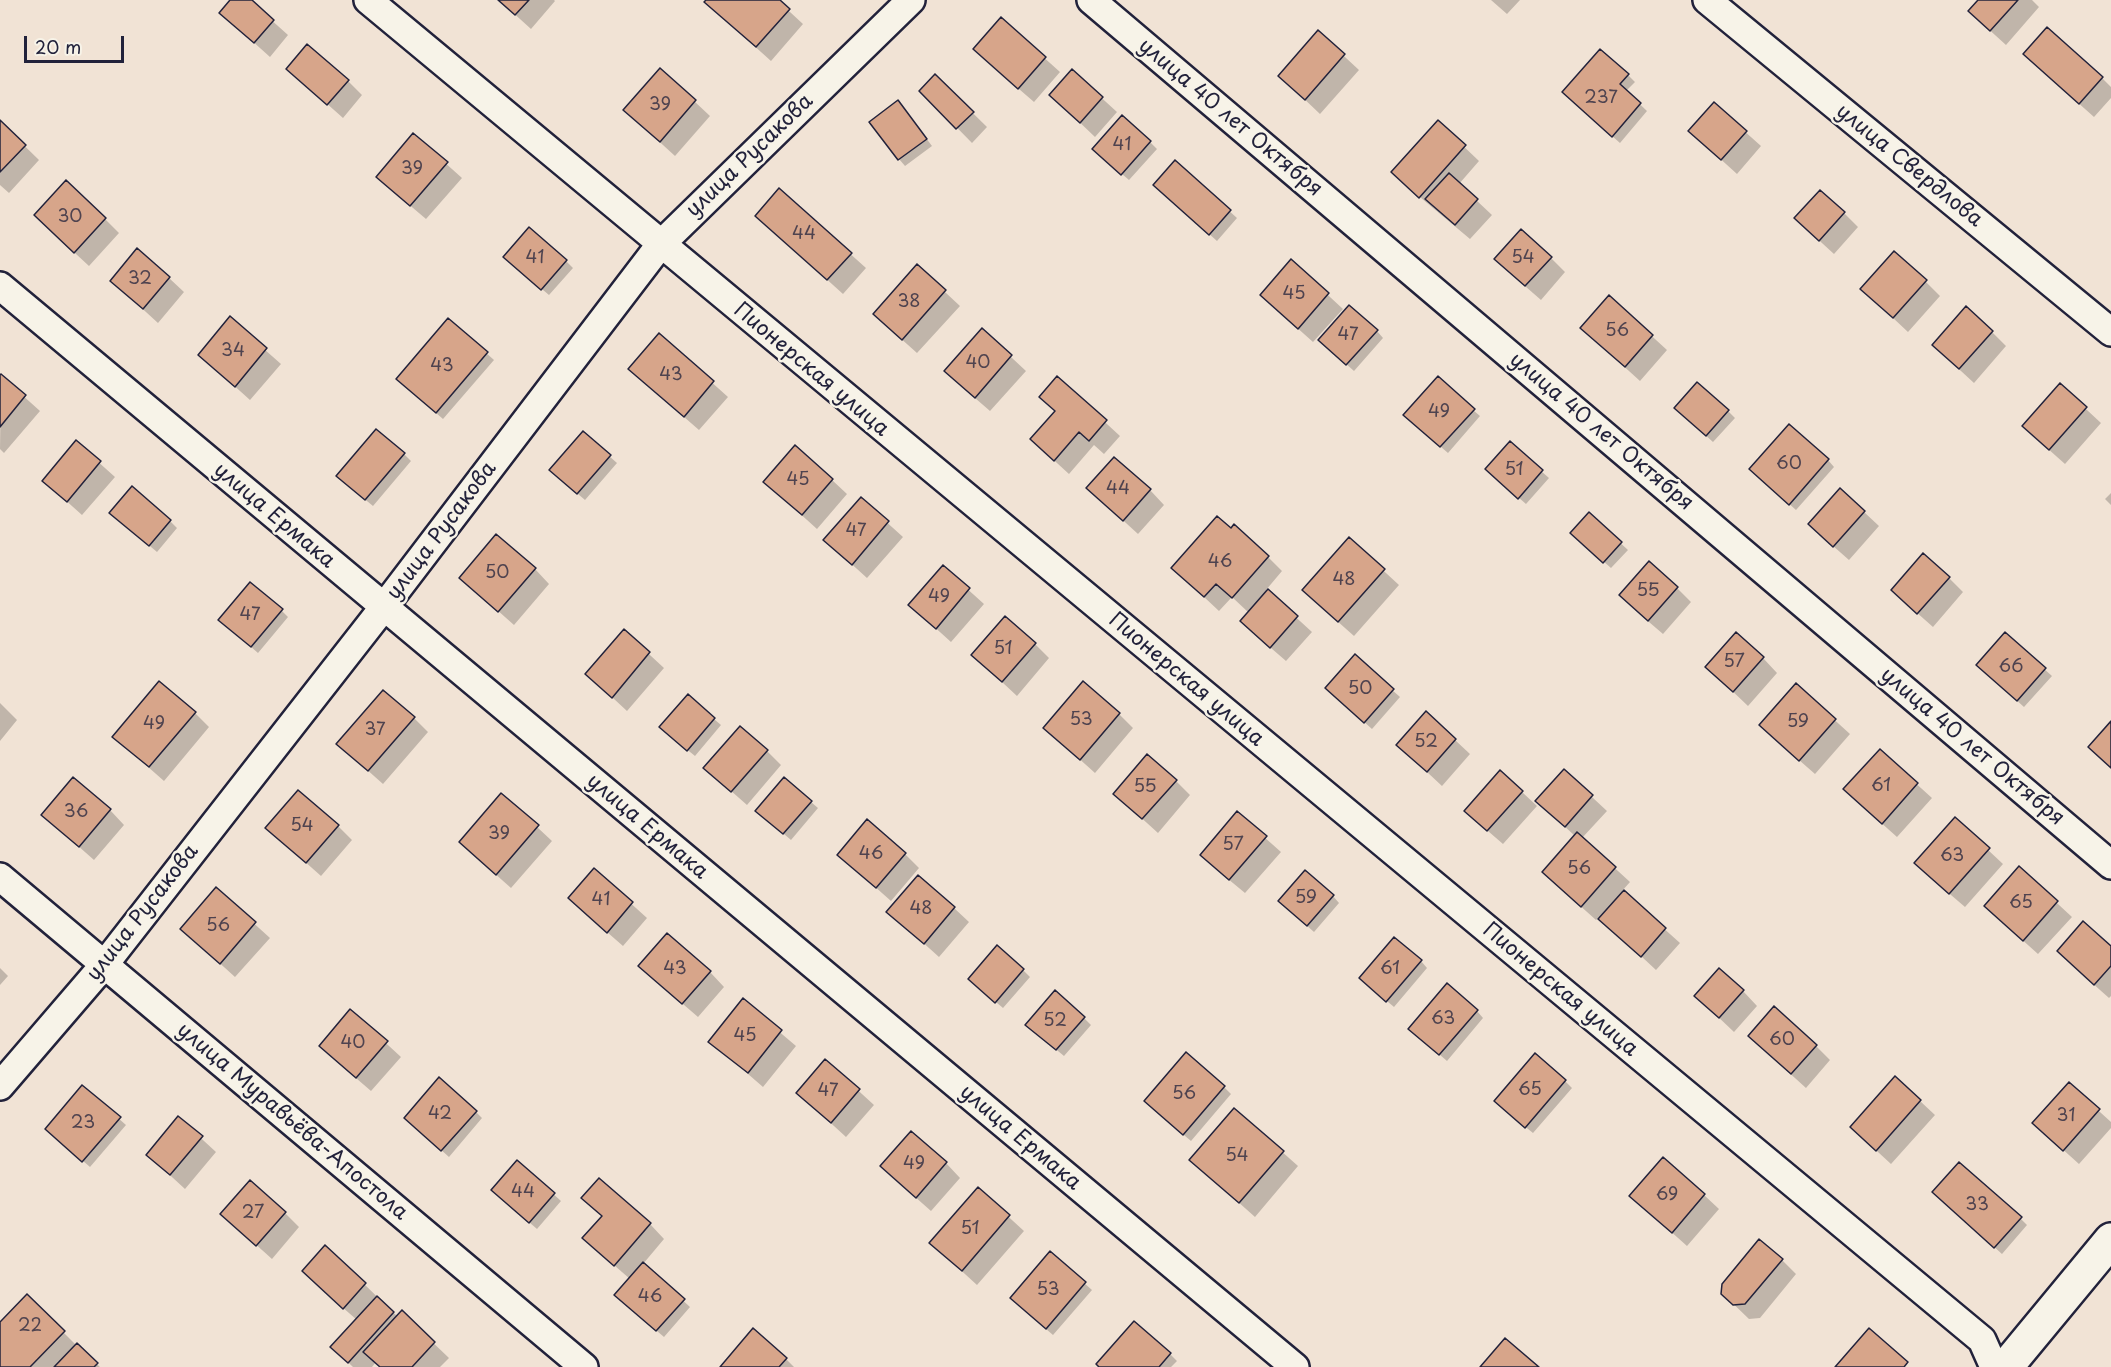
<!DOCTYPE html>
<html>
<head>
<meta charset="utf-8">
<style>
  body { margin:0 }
  #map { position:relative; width:2111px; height:1367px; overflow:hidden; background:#f1e3d5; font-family:"Playpen Sans",sans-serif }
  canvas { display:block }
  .scale { position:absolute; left:24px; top:36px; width:100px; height:27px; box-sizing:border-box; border:3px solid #22223b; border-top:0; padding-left:8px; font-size:18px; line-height:21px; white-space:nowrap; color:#22223b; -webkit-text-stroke:4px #f7f3e8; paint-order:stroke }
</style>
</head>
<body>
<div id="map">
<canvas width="2111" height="1367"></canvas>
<div class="scale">20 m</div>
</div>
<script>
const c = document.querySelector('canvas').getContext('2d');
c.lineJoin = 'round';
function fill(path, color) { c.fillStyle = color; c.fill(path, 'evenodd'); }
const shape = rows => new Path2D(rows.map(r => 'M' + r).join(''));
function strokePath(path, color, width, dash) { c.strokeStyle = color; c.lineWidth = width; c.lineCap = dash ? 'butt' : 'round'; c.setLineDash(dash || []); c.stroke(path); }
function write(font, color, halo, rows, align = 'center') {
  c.font = font + ' "Playpen Sans",sans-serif'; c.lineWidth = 5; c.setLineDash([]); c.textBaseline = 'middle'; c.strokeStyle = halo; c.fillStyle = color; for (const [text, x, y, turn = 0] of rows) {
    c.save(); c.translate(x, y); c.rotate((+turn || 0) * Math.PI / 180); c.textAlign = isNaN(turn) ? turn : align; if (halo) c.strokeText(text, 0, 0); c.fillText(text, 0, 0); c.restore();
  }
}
fill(shape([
  [232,0,249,0,288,35,270,57,221,13],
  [499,0,554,0,555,1,531,29],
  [708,0,777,0,803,24,771,61,721,16],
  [1491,0,1520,0,1507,14],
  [1980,0,2032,0,2039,7,2006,45,1984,25],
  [1001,19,1060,72,1034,102,989,63],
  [1318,32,1359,70,1320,114,1280,76],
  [2039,68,2102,78,2111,87,2111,98,2094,117],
  [288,69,348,81,362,95,343,118],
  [661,70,710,116,675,156,640,124],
  [1072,71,1117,112,1095,137,1051,95],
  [1628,75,1635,82,1626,91,1647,111,1620,143,1570,99],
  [935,76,987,127,972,143,921,91],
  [1714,104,1761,146,1737,174,1705,145],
  [904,109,932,146,905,166,899,159],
  [0,122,39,160,9,193,0,185],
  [1438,122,1479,161,1459,184,1492,215,1470,239,1408,187],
  [414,135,462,178,426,219,393,191],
  [1150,142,1157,149,1129,180,1101,156],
  [1175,162,1237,218,1217,241,1162,192],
  [779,190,866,268,843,294,772,230],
  [1844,213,1858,227,1834,254,1811,233],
  [105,219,119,233,89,266,50,230],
  [1551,258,1565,272,1541,300,1510,273],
  [566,261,573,268,549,295,512,264],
  [1291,261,1343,309,1313,342,1276,309],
  [917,266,960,306,917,353,889,328],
  [169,278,184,292,158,323,112,281],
  [1926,282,1940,296,1908,332,1877,303],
  [1609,297,1667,350,1640,381,1597,342],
  [230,319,281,364,250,400,200,355],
  [449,320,494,360,443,419,405,386],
  [982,330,1026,371,990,411,960,385],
  [1377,331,1383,338,1354,371,1327,347],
  [1992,332,2006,346,1974,383,1948,359],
  [659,335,728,397,699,430,645,383],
  [1,376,40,411,4,453,0,449],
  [1057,378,1120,436,1104,454,1094,445,1069,474,1046,453,1056,412],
  [2060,385,2101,423,2065,464,2038,440],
  [1473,410,1480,416,1448,453,1412,422],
  [1728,411,1735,418,1713,442,1682,414],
  [583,433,617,463,585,500,558,477],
  [76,442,115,477,82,515,44,481],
  [1510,444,1549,478,1526,504,1494,476],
  [404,454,411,461,373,506,345,483],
  [1828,460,1834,467,1796,510,1758,476],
  [832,480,847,494,817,529,765,482],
  [1150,490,1164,505,1138,534,1103,502],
  [2111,493,2111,505,2105,499],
  [861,499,903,537,867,578,825,540],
  [1864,512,1879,526,1849,560,1824,538],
  [1589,514,1628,550,1611,568,1579,540],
  [118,519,170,521,177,528,157,552],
  [1349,539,1399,585,1354,636,1318,604],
  [1268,557,1282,571,1266,590,1312,632,1286,661,1256,635,1249,613,1232,597,1219,611,1173,568],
  [943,567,984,604,951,642,910,605],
  [535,569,549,584,514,625,461,578],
  [1949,578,1963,592,1933,627,1907,604],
  [1677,588,1691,602,1663,634,1635,610],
  [282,611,288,617,258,653,227,626],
  [624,631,664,668,627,711,587,674],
  [2005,634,2052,676,2024,707,1985,672],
  [1035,644,1049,658,1017,696,973,655],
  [1355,657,1400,697,1372,729,1334,695],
  [1763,658,1777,673,1748,706,1707,667],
  [1796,685,1850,734,1815,774,1775,739],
  [0,703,17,720,0,741],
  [195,713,209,727,164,781,114,737],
  [1119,714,1133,728,1095,773,1045,728],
  [414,718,428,732,383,784,338,744],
  [714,719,721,725,695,756,668,734],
  [1455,740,1470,754,1442,786,1413,759],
  [767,751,781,765,747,805,705,768],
  [1880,751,1932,798,1897,837,1860,804],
  [1564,771,1607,811,1582,838,1630,882,1622,891,1680,943,1656,970,1599,917,1596,920,1558,886,1575,836,1537,801],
  [1176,781,1190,795,1158,833,1115,794],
  [1522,792,1537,806,1503,844,1481,825],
  [811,802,818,808,791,840,764,817],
  [110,810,124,825,94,860,43,815],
  [1237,813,1281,852,1245,893,1216,869],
  [1955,819,2003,864,1965,907,1930,877],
  [338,826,352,840,321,876,267,828],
  [537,827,552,841,511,888,475,856],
  [905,854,919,868,891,901,839,855],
  [2019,868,2072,917,2038,954,2000,920],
  [594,870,647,918,623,946,584,912],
  [216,889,270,938,235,977,182,929],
  [1333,896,1339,903,1314,932,1287,908],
  [954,908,969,922,939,957,889,912],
  [2111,948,2111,996,2109,998,2073,966],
  [1421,961,1427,968,1394,1007,1368,985],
  [0,968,8,976,0,985],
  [1023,970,1030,977,1003,1008,977,986],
  [710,972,724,987,698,1017,655,980],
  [1743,991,1757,1006,1734,1032,1696,996],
  [743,1001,796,1046,763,1087,710,1041],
  [351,1011,401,1057,371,1091,335,1060],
  [1477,1011,1483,1018,1447,1061,1417,1035],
  [1084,1018,1091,1025,1064,1056,1034,1031],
  [1816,1046,1830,1060,1806,1088,1764,1050],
  [826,1061,874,1105,846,1137,798,1093],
  [1565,1081,1572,1088,1533,1133,1502,1108],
  [2069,1084,2111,1122,2111,1128,2079,1164,2049,1137],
  [83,1087,126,1125,90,1167,53,1135],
  [1224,1087,1231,1094,1191,1141,1152,1108],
  [1920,1101,1935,1115,1891,1164,1866,1141],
  [1235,1110,1298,1166,1255,1217,1191,1160],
  [476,1112,482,1118,449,1157,412,1124],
  [179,1118,216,1152,185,1189,148,1155],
  [518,1162,561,1201,537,1229,500,1197],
  [946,1163,960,1178,931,1211,897,1181],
  [978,1189,1024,1231,977,1285,931,1243],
  [1704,1195,1719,1209,1687,1246,1631,1196],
  [583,1198,650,1224,664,1239,643,1264,690,1307,664,1337,623,1302,630,1279,599,1252,603,1217],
  [1941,1199,2021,1219,2027,1225,2002,1254],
  [285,1213,299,1227,272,1259,222,1214],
  [326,1247,398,1317,402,1313,449,1358,440,1367,381,1367,376,1362,372,1367,353,1367,332,1347,357,1320,318,1286],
  [1050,1253,1092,1290,1053,1335,1018,1305],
  [1782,1260,1796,1274,1760,1318,1749,1319,1723,1294],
  [27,1296,78,1347,100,1367,0,1367,0,1324],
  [1170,1354,1177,1361,1171,1367,1101,1367],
  [786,1359,794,1367,722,1367]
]), '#0003');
const building = shape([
  [230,0,252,0,274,20,254,43,219,13,230,0],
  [498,0,529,0,515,15,498,0],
  [706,0,780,0,790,9,756,47,704,2,706,0],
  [1978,0,2018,0,1990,31,1968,11,1978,0],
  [1001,17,1046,57,1018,89,973,49,1001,17],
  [2047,27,2103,77,2079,104,2023,54,2047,27],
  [1318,30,1345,54,1305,100,1278,76,1318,30],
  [307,44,349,80,327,105,286,69,307,44],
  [1600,49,1629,74,1620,84,1641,103,1612,137,1562,92,1600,49],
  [660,68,696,100,660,142,623,110,660,68],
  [1072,69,1103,97,1080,123,1049,95,1072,69],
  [935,74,974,112,956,129,919,91,935,74],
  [898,100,927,139,898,160,869,122,898,100],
  [1714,102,1747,131,1721,160,1688,131,1714,102],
  [1122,115,1151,141,1121,175,1092,149,1122,115],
  [0,120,26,145,0,172,0,120],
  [1438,120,1466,145,1419,198,1391,172,1438,120],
  [413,133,448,162,410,206,376,177,413,133],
  [1175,160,1231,210,1209,235,1153,185,1175,160],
  [1449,173,1478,199,1455,225,1425,199,1449,173],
  [66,180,106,218,74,253,34,215,66,180],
  [779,188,852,253,827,280,755,216,779,188],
  [1820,190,1845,212,1819,241,1794,218,1820,190],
  [529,227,567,260,541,290,503,257,529,227],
  [1521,229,1552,257,1525,286,1494,259,1521,229],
  [137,248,170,277,143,309,110,281,137,248],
  [1894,251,1927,280,1893,318,1860,289,1894,251],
  [1291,259,1329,293,1298,329,1260,295,1291,259],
  [917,264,946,290,902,340,873,314,917,264],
  [1609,295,1653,335,1625,367,1580,328,1609,295],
  [1349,305,1378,330,1346,365,1318,340,1349,305],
  [1966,306,1993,331,1959,369,1932,345,1966,306],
  [230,316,267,348,235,387,198,355,230,316],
  [448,318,488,352,436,413,396,379,448,318],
  [982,328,1012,355,975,398,944,371,982,328],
  [659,333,714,381,684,417,628,369,659,333],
  [1,374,26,395,0,427,0,375,1,374],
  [1057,376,1107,420,1089,441,1079,432,1054,461,1030,439,1055,411,1039,397,1057,376],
  [1438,376,1475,409,1440,447,1403,415,1438,376],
  [1697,382,1729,410,1706,436,1674,408,1697,382],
  [2060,383,2087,407,2049,450,2022,426,2060,383],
  [1789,424,1829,459,1789,505,1749,469,1789,424],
  [376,429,405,453,365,500,336,476,376,429],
  [583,431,611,455,577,494,549,470,583,431],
  [76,440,101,461,67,502,42,481,76,440],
  [1510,441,1543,470,1518,499,1485,469,1510,441],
  [795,445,833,479,802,515,763,482,795,445],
  [1114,457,1151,489,1123,521,1086,488,1114,457],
  [132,486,171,520,149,546,109,513,132,486],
  [1840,488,1865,511,1833,547,1808,524,1840,488],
  [861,497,889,521,852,565,823,540,861,497],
  [1589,512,1622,542,1603,563,1570,533,1589,512],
  [1217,516,1231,528,1234,524,1269,556,1232,598,1216,584,1204,597,1171,568,1217,516],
  [496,534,536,568,498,612,459,578,496,534],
  [1349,537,1385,569,1338,622,1302,590,1349,537],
  [1923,553,1950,577,1917,614,1891,590,1923,553],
  [1649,561,1678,587,1648,621,1619,595,1649,561],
  [943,565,970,588,936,629,908,605,943,565],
  [250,582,283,609,251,647,218,620,250,582],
  [1268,589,1298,616,1270,648,1240,621,1268,589],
  [1005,616,1036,643,1002,682,971,655,1005,616],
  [624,629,650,652,612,698,585,674,624,629],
  [1736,632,1764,657,1733,692,1705,667,1736,632],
  [2005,632,2046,668,2017,701,1976,665,2005,632],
  [1355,654,1394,689,1364,723,1325,688,1355,654],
  [159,681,196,712,149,767,112,737,159,681],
  [1083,681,1120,713,1080,760,1043,728,1083,681],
  [1796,683,1836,719,1799,761,1759,725,1796,683],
  [383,690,415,717,368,771,336,744,383,690],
  [688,694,715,718,687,751,659,727,688,694],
  [1426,711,1456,739,1427,772,1396,745,1426,711],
  [2111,721,2111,768,2088,747,2111,721],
  [740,726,768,750,731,792,703,768,740,726],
  [1880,749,1918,783,1882,824,1843,789,1880,749],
  [1147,754,1177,780,1142,819,1113,794,1147,754],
  [1564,769,1593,795,1565,827,1535,801,1564,769],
  [1500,770,1523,791,1487,831,1464,811,1500,770],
  [73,777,111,809,79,847,41,815,73,777],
  [784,777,812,801,783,834,755,811,784,777],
  [298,790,339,825,306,863,265,828,298,790],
  [501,793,539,825,496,875,459,842,501,793],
  [1237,811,1267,836,1229,880,1200,855,1237,811],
  [1955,817,1990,848,1949,894,1914,863,1955,817],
  [867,819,906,853,876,888,837,855,867,819],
  [1577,832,1616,867,1581,907,1542,872,1577,832],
  [2019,866,2058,901,2023,941,1984,906,2019,866],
  [594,868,633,902,607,933,568,898,594,868],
  [1305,870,1334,895,1307,926,1278,901,1305,870],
  [918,875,955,907,924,944,886,912,918,875],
  [216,887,256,922,220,964,180,929,216,887],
  [1624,890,1666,928,1641,957,1598,919,1624,890],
  [2083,921,2111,946,2111,966,2094,985,2057,951,2083,921],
  [667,933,711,971,682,1004,638,966,667,933],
  [1394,937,1422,960,1386,1002,1359,978,1394,937],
  [997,945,1024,969,995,1003,968,979,997,945],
  [1719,968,1744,990,1719,1018,1694,996,1719,968],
  [1447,983,1478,1010,1439,1055,1408,1029,1447,983],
  [1055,990,1085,1017,1056,1050,1025,1025,1055,990],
  [743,998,782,1030,748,1073,708,1042,743,998],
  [1774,1006,1817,1045,1791,1074,1748,1036,1774,1006],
  [350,1009,388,1041,356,1078,319,1046,350,1009],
  [1186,1052,1225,1086,1183,1135,1144,1101,1186,1052],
  [1535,1053,1566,1080,1525,1128,1494,1101,1535,1053],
  [825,1059,860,1089,831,1123,796,1093,825,1059],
  [1895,1076,1921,1100,1876,1151,1850,1127,1895,1076],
  [439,1077,477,1111,441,1151,404,1118,439,1077],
  [2069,1082,2100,1109,2063,1151,2032,1123,2069,1082],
  [82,1085,121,1117,82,1162,45,1129,82,1085],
  [1234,1108,1284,1151,1239,1203,1189,1160,1234,1108],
  [178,1116,203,1136,170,1175,146,1155,178,1116],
  [911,1131,947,1162,916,1198,880,1166,911,1131],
  [1663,1157,1705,1194,1672,1233,1629,1196,1663,1157],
  [517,1160,555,1193,529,1223,491,1190,517,1160],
  [1959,1162,2022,1217,1994,1248,1932,1192,1959,1162],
  [599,1178,651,1223,614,1266,582,1238,602,1216,581,1198,599,1178],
  [250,1180,286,1212,256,1246,220,1214,250,1180],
  [978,1187,1010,1215,962,1271,929,1243,978,1187],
  [1759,1239,1783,1259,1745,1304,1733,1305,1721,1294,1722,1284,1759,1239],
  [325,1245,366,1283,343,1309,302,1271,325,1245],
  [1050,1251,1086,1282,1046,1329,1010,1298,1050,1251],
  [643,1262,685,1299,656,1331,614,1295,643,1262],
  [27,1294,65,1331,30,1367,0,1367,0,1322,27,1294],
  [377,1296,394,1312,348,1363,330,1347,377,1296],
  [402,1310,435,1342,412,1367,380,1367,363,1352,402,1310],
  [1134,1321,1171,1353,1159,1367,1099,1367,1096,1364,1134,1321],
  [753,1328,787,1358,779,1367,720,1367,753,1328],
  [1869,1328,1908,1362,1904,1367,1835,1367,1869,1328],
  [1505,1338,1539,1367,1480,1367,1505,1338],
  [77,1343,98,1363,94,1367,54,1367,77,1343]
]);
fill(building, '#d7a58a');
strokePath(building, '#22223b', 1.5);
const street = shape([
  [368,0,1982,1340,1994,1367],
  [1091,0,2111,865],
  [1707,0,2111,332],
  [0,286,1295,1367],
  [0,877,584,1367],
  [0,1086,104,965,383,608,660,245,911,0]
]);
const secondary = shape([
  [2006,1367,2111,1240]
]);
strokePath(street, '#22223b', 32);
strokePath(secondary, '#22223b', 38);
strokePath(street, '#f7f3e8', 27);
strokePath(secondary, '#f7f3e8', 33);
write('18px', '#4f434f', null, [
  ["237",1601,98],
  ["39",660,105],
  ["41",1122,145],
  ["39",412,169],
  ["30",70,217],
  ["44",804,234],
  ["41",535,258],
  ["54",1523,258],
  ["32",140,279],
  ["45",1294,294],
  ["38",909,302],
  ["56",1617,331],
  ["47",1348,335],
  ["34",233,351],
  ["40",978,363],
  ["43",442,366],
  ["43",671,375],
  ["49",1439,412],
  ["60",1789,464],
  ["51",1514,470],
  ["45",798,480],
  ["44",1118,489],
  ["47",856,531],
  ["46",1220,562],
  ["50",497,573],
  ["48",1344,580],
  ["55",1648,591],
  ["49",939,597],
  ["47",250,615],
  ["51",1003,649],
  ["57",1734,662],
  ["66",2011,667],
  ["50",1360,689],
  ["53",1081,720],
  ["59",1798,722],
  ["49",154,724],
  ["37",375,730],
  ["52",1426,742],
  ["61",1881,786],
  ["55",1145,787],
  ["36",76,812],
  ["54",302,826],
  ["39",499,834],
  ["57",1233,845],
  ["46",871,854],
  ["63",1952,856],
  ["56",1579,869],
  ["59",1306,898],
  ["41",601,900],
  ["65",2021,903],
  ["48",921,909],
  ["56",218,926],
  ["43",675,969],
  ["61",1390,969],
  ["63",1443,1019],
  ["52",1055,1021],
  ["45",745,1036],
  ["60",1782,1040],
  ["40",353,1043],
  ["65",1530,1090],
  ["47",828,1091],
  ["56",1184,1094],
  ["42",440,1114],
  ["31",2066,1116],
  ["23",83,1123],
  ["54",1237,1156],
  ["49",914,1164],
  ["44",523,1192],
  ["69",1667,1195],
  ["33",1977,1205],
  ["27",253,1213],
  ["51",970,1229],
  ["53",1048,1290],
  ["46",650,1297],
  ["22",30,1326]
]);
write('21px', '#22223b', '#f7f3e8', [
  ["улица 40 лет Октября",1230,118,40],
  ["улица Русакова",750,156,-44],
  ["улица Свердлова",1909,166,39],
  ["Пионерская улица",811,370,40],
  ["улица 40 лет Октября",1601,432,40],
  ["улица Ермака",274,516,40],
  ["улица Русакова",442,531,-53],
  ["Пионерская улица",1186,680,40],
  ["улица 40 лет Октября",1972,747,40],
  ["улица Ермака",647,827,40],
  ["улица Русакова",143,913,-52],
  ["Пионерская улица",1560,990,40],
  ["улица Муравьёва-Апостола",292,1122,40],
  ["улица Ермака",1020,1138,40]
]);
</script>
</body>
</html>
